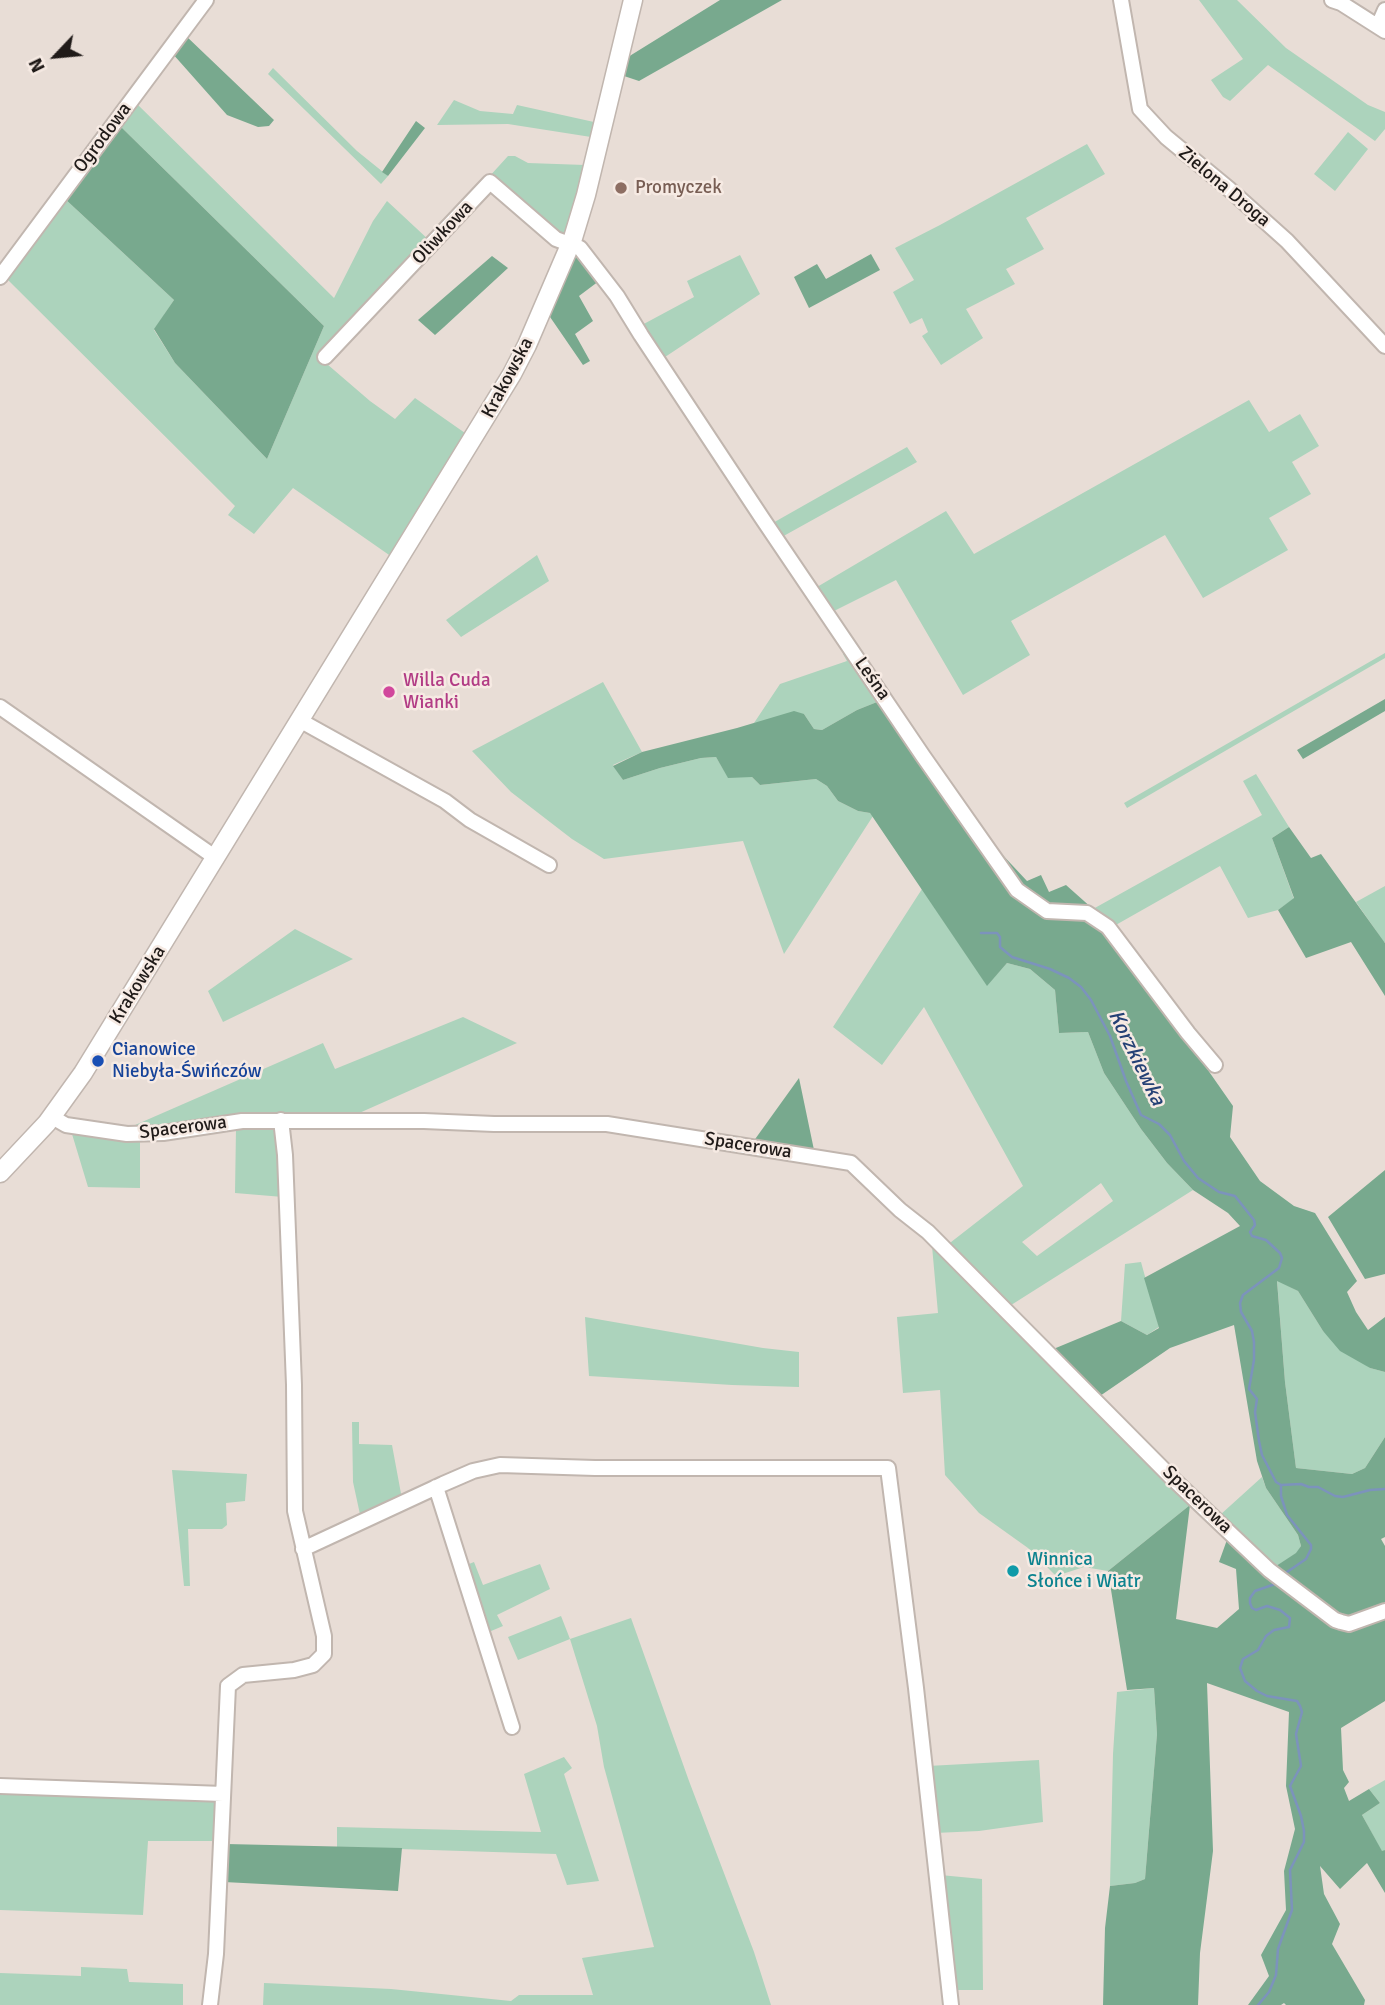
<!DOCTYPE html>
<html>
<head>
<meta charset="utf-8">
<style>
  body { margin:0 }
  #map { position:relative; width:1385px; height:2005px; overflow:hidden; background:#e8ddd6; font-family:Signika,sans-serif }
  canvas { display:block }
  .north { position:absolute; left:21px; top:21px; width:70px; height:70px; -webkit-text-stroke:5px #f6eae3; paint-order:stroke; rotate:244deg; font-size:19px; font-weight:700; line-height:28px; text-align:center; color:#201b19 }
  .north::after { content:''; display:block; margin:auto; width:24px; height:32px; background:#201b19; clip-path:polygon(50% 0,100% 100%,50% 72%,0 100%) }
</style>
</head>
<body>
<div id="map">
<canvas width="1385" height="2005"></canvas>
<div class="north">N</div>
</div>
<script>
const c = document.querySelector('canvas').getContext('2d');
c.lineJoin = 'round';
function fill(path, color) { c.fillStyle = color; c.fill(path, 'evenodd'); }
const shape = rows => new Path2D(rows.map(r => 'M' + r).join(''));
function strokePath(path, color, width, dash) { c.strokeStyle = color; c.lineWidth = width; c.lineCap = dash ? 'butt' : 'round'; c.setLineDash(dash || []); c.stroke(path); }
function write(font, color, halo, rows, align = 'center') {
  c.font = font + ' Signika,sans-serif'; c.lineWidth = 5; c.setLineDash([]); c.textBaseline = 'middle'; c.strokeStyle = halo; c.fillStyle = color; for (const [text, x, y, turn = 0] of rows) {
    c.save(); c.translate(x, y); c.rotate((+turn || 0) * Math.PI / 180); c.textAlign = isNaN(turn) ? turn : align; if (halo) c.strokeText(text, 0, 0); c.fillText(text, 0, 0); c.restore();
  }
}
fill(shape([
  [1199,0,1237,0,1286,48,1368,105,1385,112,1385,129,1375,141,1268,65,1230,101,1223,97,1211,80,1243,59],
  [273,68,357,151,388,176,381,184,268,74],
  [454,100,480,111,513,114,517,105,594,122,591,137,508,124,437,125],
  [135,102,334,298,373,221,387,201,430,241,320,358,370,401,395,419,415,398,465,433,392,557,293,488,254,534,228,515,235,506,8,280,64,198,174,300,154,330,175,363,267,459,324,326,118,124],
  [1348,132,1368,149,1335,191,1314,174],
  [1087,144,1105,174,1026,218,1044,249,1006,269,1015,284,966,309,983,338,941,365,922,336,928,332,922,318,910,324,893,292,914,280,895,248,940,225],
  [508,156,515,156,528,163,585,165,567,233,560,237,488,178],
  [740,255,760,294,662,359,640,326,694,297,687,281],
  [1249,400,1269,432,1300,414,1319,446,1292,462,1311,494,1269,518,1288,550,1203,598,1165,535,1011,621,1030,655,963,695,896,580,832,612,817,587,946,511,974,554],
  [907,447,917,462,780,538,771,524],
  [537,555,549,581,461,637,446,620],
  [849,651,882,700,857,710,822,730,814,729,804,714,754,723,780,684,847,661,843,654],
  [1385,653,1385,658,1127,808,1124,803],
  [603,682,642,752,613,765,623,780,660,768,701,758,716,757,728,777,752,777,760,785,816,779,827,786,838,801,858,811,870,813,873,816,784,954,743,841,604,859,572,839,511,792,472,751],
  [1256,774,1289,827,1272,838,1294,899,1278,910,1248,918,1220,866,1114,926,1093,909,1262,815,1243,781],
  [1385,886,1385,942,1384,942,1356,902],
  [922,889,987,985,1007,963,1030,969,1055,990,1059,1033,1088,1032,1104,1073,1141,1129,1167,1163,1193,1190,1008,1307,946,1246,1023,1186,924,1007,882,1065,833,1027],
  [1101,1183,1113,1201,1037,1256,1022,1242],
  [295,929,353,959,223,1022,208,991],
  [463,1017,517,1043,348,1118,126,1129,323,1043,335,1069],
  [270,1127,280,1132,283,1197,235,1193,236,1129],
  [72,1134,140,1141,140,1188,88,1187],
  [932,1246,1190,1505,1108,1571,1084,1567,1056,1576,1028,1548,979,1513,945,1475,940,1390,903,1393,897,1317,938,1313],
  [1141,1262,1159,1327,1147,1335,1121,1321,1125,1264],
  [1277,1280,1298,1291,1323,1331,1370,1368,1385,1372,1385,1437,1365,1468,1352,1474,1296,1468,1285,1382],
  [585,1317,763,1348,799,1352,799,1387,732,1385,589,1376],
  [352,1422,359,1422,359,1444,392,1445,402,1499,361,1519,353,1482],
  [172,1470,247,1474,245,1501,226,1503,227,1525,222,1529,188,1529,190,1586,184,1586],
  [1262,1477,1266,1488,1298,1535,1301,1546,1297,1553,1274,1568,1220,1515],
  [474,1562,483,1585,540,1564,550,1589,497,1615,503,1626,484,1634,464,1566],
  [561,1616,570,1639,631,1618,689,1781,754,1952,771,2005,263,2005,264,1983,391,1989,511,2001,519,1995,593,1995,582,1958,654,1947,604,1767,597,1726,570,1639,518,1660,508,1637],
  [1154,1688,1157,1734,1145,1879,1135,1883,1110,1886,1113,1754,1117,1692],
  [564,1757,572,1768,564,1774,599,1881,567,1885,556,1854,337,1847,337,1827,541,1832,524,1774],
  [1039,1760,1043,1822,979,1831,935,1833,928,1766],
  [1385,1780,1385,1850,1382,1852,1362,1815,1380,1803,1369,1789],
  [0,1791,218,1797,217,1841,148,1841,143,1915,0,1910],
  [940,1875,982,1879,983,1990,956,1990],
  [81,1967,127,1969,129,1982,183,1984,183,2005,0,2005,0,1973,81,1976]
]), '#acd3bc');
fill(shape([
  [720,0,782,0,639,81,624,76,628,57],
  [185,35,274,120,269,126,258,127,227,115,172,53],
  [416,121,425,128,388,176,382,172],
  [118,124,324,326,267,459,175,363,154,329,174,300,64,198],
  [577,250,599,281,579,296,593,321,575,334,590,361,583,365,548,314],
  [871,254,880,270,809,308,794,277,817,264,826,279],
  [492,256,508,268,444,327,435,335,418,320],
  [1385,699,1385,711,1303,759,1297,750],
  [882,700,1017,894,1086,916,1104,930,1204,1057,1203,1063,1233,1106,1230,1137,1260,1181,1294,1206,1315,1213,1357,1281,1347,1292,1356,1312,1368,1330,1385,1317,1385,1372,1370,1368,1340,1351,1323,1331,1298,1291,1277,1281,1285,1382,1296,1468,1352,1474,1365,1468,1385,1437,1385,1537,1381,1539,1385,1546,1385,1604,1344,1630,1385,1614,1385,1701,1341,1728,1343,1770,1349,1782,1344,1788,1349,1801,1369,1789,1380,1803,1362,1815,1382,1851,1385,1850,1385,1893,1367,1863,1340,1889,1320,1866,1324,1894,1340,1924,1332,1944,1365,2000,1364,2005,1286,2005,1284,2003,1281,2005,1248,2005,1269,1976,1261,1955,1286,1910,1284,1871,1295,1829,1286,1786,1289,1712,1207,1683,1213,1851,1200,1953,1198,2005,1103,2005,1105,1928,1110,1886,1135,1883,1145,1879,1157,1734,1154,1688,1127,1690,1108,1571,1190,1505,1176,1619,1217,1628,1239,1609,1236,1569,1219,1562,1228,1537,1267,1572,1296,1553,1301,1546,1298,1535,1266,1488,1257,1461,1234,1325,1170,1348,1097,1398,1051,1350,1121,1321,1147,1335,1159,1328,1144,1278,1240,1226,1228,1213,1193,1190,1167,1163,1141,1129,1104,1073,1088,1032,1059,1033,1055,990,1030,969,1007,963,987,986,870,813,858,811,838,801,827,786,816,779,760,785,752,777,728,778,716,757,701,758,660,768,623,780,613,766,642,752,737,728,794,711,804,714,814,729,822,730,857,710],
  [1289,827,1311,858,1321,854,1385,943,1385,996,1351,942,1306,958,1278,910,1294,898,1272,838],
  [991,848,997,849,1027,881,1041,875,1049,892,1066,885,1093,909,1049,907,1018,887],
  [799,1078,814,1150,753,1142],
  [1385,1170,1385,1274,1365,1279,1328,1217],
  [226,1844,402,1848,398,1891,224,1882]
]), '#78a98e');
strokePath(shape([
  [981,933,997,933,1000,937,1000,947,1012,957,1050,969,1069,978,1081,987,1091,1000,1110,1036,1126,1081,1141,1115,1159,1124,1170,1135,1184,1161,1198,1178,1219,1192,1235,1196,1254,1220,1255,1225,1250,1232,1252,1236,1266,1240,1280,1253,1282,1258,1279,1268,1243,1295,1240,1303,1241,1312,1252,1331,1254,1342,1254,1360,1249,1389,1257,1399,1255,1412,1259,1441,1262,1455,1276,1482,1281,1485,1301,1484,1309,1487,1318,1487,1335,1496,1343,1497,1370,1490,1385,1489],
  [1281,1485,1281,1496,1287,1515,1311,1545,1311,1549,1306,1559,1287,1572],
  [1258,2005,1269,1992,1276,1975,1278,1949,1292,1910,1290,1870,1304,1842,1304,1831,1301,1816,1290,1786,1301,1766,1296,1734,1302,1712,1300,1706,1297,1701,1267,1696,1257,1691,1245,1681,1240,1668,1243,1659,1258,1650,1266,1636,1274,1630,1289,1627,1290,1618,1280,1610,1267,1606,1256,1610,1252,1608,1250,1603,1250,1598,1255,1591,1275,1584]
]), '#7c93bc', 2.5);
const minor = shape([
  [1121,0,1140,109,1166,137,1229,189,1287,241,1385,346],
  [1332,0,1341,3,1385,31],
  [1378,26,1385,10],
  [0,277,206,0],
  [325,357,490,182,556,239,580,248,617,296,641,335,762,518,923,756,1017,890,1047,911,1087,913,1108,927,1188,1033,1215,1065],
  [0,707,216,858],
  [301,721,445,801,470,820,549,865],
  [52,1117,66,1125,127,1134,163,1133,242,1121,424,1121,494,1124,607,1124,851,1163,900,1210,928,1232,1171,1477,1269,1570,1335,1620,1341,1622,1349,1624,1385,1611],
  [436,1487,512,1727],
  [303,1549,443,1484,473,1471,500,1465,595,1468,888,1468,916,1688,951,2005],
  [0,1786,223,1794],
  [210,2005,216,1954,228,1686,243,1675,294,1670,313,1665,324,1654,324,1636,295,1511,294,1385,285,1155,281,1120]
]);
const major = shape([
  [0,1173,47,1123,83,1073,512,374,527,345,573,238,586,195,633,0]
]);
strokePath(minor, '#c1b6af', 18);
strokePath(major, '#c1b6af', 21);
strokePath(minor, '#fff', 14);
strokePath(major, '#fff', 18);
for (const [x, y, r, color] of [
  [621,188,7,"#8d6e63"],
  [389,692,7,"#d1479c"],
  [98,1061,7,"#1a4fb4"],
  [1013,1571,7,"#0f9aa8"]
]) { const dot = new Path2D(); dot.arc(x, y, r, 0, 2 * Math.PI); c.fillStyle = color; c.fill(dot); strokePath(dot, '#f6eae3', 2.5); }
write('19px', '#201b19', '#f6eae3', [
  ["Ogrodowa",103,138,-53],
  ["Zielona Droga",1224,187,40],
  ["Oliwkowa",443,233,-47],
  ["Krakowska",508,378,-62],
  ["Leśna",872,679,55],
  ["Krakowska",138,985,-58],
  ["Spacerowa",183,1128,-7],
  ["Spacerowa",748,1146,9],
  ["Spacerowa",1197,1500,44]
]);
write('19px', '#785e54', '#f6eae3', [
  ["Promyczek",635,188]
], 'left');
write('19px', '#b23c85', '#f6eae3', [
  ["Willa Cuda",403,681],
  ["Wianki",403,703]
], 'left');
write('19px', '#164399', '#f6eae3', [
  ["Cianowice",112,1050],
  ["Niebyła-Świńczów",112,1072]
], 'left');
write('19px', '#0d838f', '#f6eae3', [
  ["Winnica",1027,1560],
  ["Słońce i Wiatr",1027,1582]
], 'left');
write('italic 21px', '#244175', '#f6eae3', [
  ["Korzkiewka",1136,1058,64]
]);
</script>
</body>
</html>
